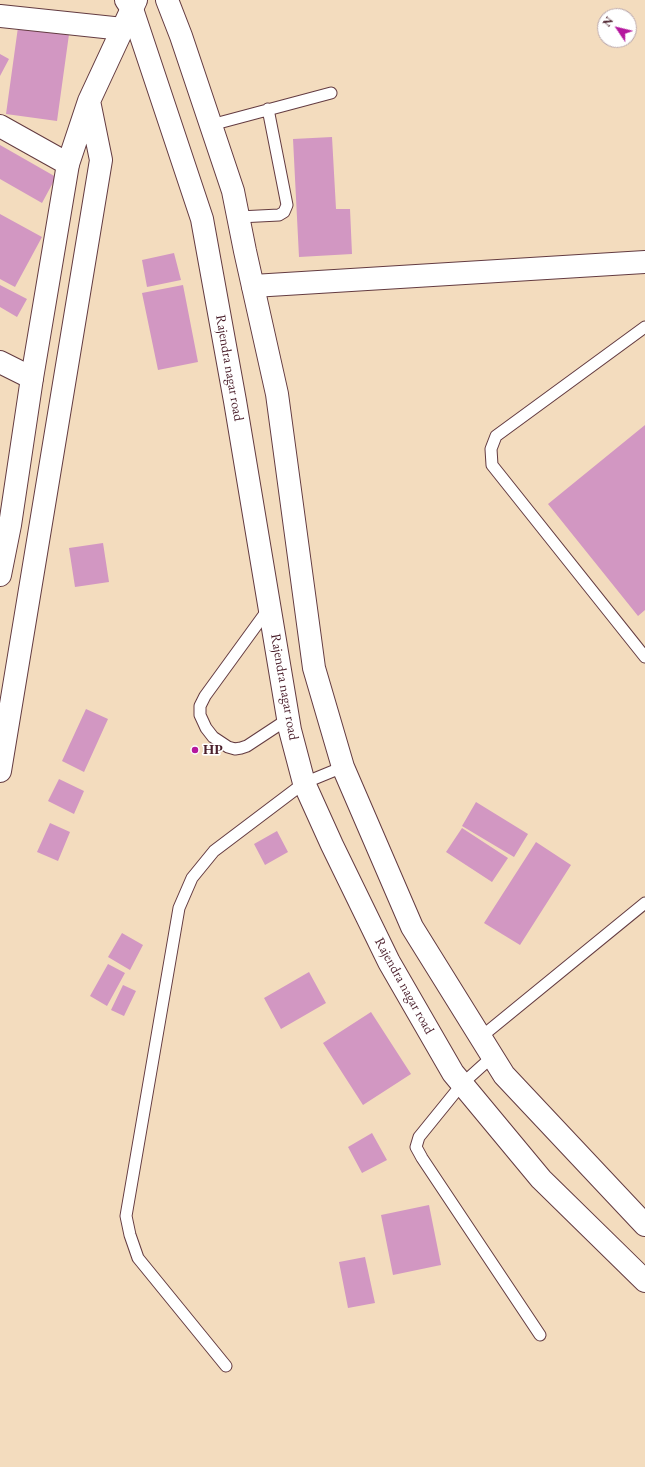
<!DOCTYPE html>
<html>
<head>
<meta charset="utf-8">
<style>
  body { margin:0 }
  #map { position:relative; width:645px; height:1467px; overflow:hidden; background:#f3dcbe; font-family:"EB Garamond",serif }
  canvas { display:block }
  .north { position:absolute; left:597px; top:8px; width:40px; height:40px; box-sizing:border-box; background:#fff; border:1px solid #b7a5aa; border-radius:50%; rotate:305deg; font-size:11px; font-weight:700; line-height:16px; text-align:center; color:#4a1f2b }
  .north::after { content:''; display:block; margin:auto; width:14px; height:18px; background:#b5179e; clip-path:polygon(50% 0,100% 100%,50% 72%,0 100%) }
</style>
</head>
<body>
<div id="map">
<canvas width="645" height="1467"></canvas>
<div class="north">N</div>
</div>
<script>
const c = document.querySelector('canvas').getContext('2d');
c.lineJoin = 'round';
function fill(path, color) { c.fillStyle = color; c.fill(path, 'evenodd'); }
const shape = rows => new Path2D(rows.map(r => 'M' + r).join(''));
function strokePath(path, color, width, dash) { c.strokeStyle = color; c.lineWidth = width; c.lineCap = dash ? 'butt' : 'round'; c.setLineDash(dash || []); c.stroke(path); }
function write(font, color, halo, rows, align = 'center') {
  c.font = font + ' "EB Garamond",serif'; c.lineWidth = 3; c.setLineDash([]); c.textBaseline = 'middle'; c.strokeStyle = halo; c.fillStyle = color; for (const [text, x, y, turn = 0] of rows) {
    c.save(); c.translate(x, y); c.rotate((+turn || 0) * Math.PI / 180); c.textAlign = isNaN(turn) ? turn : align; if (halo) c.strokeText(text, 0, 0); c.fillText(text, 0, 0); c.restore();
  }
}
fill(shape([
  [19,20,70,27,57,121,6,114],
  [0,54,9,59,0,76],
  [332,137,336,209,350,209,352,254,299,257,293,139],
  [0,145,56,177,42,203,0,179],
  [0,214,42,237,15,287,0,279],
  [174,253,181,280,147,287,142,260],
  [0,285,27,299,17,317,0,307],
  [183,285,198,362,158,370,142,293],
  [645,425,645,610,638,616,548,504],
  [103,543,109,582,75,587,69,548],
  [86,709,108,719,84,772,62,761],
  [59,779,84,791,74,814,48,801],
  [476,802,528,834,514,857,462,826],
  [50,823,70,832,58,861,37,852],
  [462,828,508,858,492,882,446,852],
  [277,831,288,852,265,865,254,844],
  [536,842,571,865,520,945,484,923],
  [122,933,143,945,130,970,108,957],
  [108,964,125,973,107,1006,90,996],
  [309,972,326,1003,281,1029,264,998],
  [123,985,136,991,124,1016,111,1010],
  [371,1012,411,1074,363,1105,323,1043],
  [372,1133,387,1160,362,1173,348,1147],
  [429,1205,441,1265,393,1275,381,1215],
  [365,1257,375,1303,348,1308,339,1262]
]), '#d297c2');
const lane = shape([
  [211,125,331,93],
  [239,217,279,215,284,212,287,205,268,109],
  [645,327,496,436,491,449,492,465,645,657],
  [269,608,205,696,200,706,200,715,206,728,213,737,228,747,235,749,241,748,247,746,288,719],
  [481,1037,645,903],
  [493,1056,462,1084,419,1137,416,1147,422,1158,540,1335],
  [226,1366,138,1258,130,1235,126,1216,179,908,192,878,214,851,304,783,343,767]
]);
const street = shape([
  [0,16,123,29],
  [0,126,68,164],
  [253,286,645,262],
  [0,362,32,378]
]);
const secondary = shape([
  [0,575,10,525,32,378,68,164,89,101,136,0],
  [0,771,101,160,89,101]
]);
const primary = shape([
  [126,0,132,9,202,219,235,401,290,730,304,783,332,845,389,962,453,1073,541,1179,645,1281],
  [167,0,181,36,233,191,245,251,277,394,314,668,343,767,412,927,504,1075,645,1225]
]);
strokePath(lane, '#633b41', 13);
strokePath(street, '#633b41', 24);
strokePath(secondary, '#633b41', 24);
strokePath(primary, '#633b41', 24);
strokePath(lane, '#fff', 11);
strokePath(street, '#fff', 22);
strokePath(secondary, '#fff', 22);
strokePath(primary, '#fff', 22);
for (const [x, y, r, color] of [
  [195,750,4,"#b5179e"]
]) { const dot = new Path2D(); dot.arc(x, y, r, 0, 2 * Math.PI); c.fillStyle = color; c.fill(dot); strokePath(dot, '#fff', 1.5); }
write('14px', '#4a1f2b', '#fff', [
  ["Rajendra nagar road",229,368,80],
  ["Rajendra nagar road",284,687,80],
  ["Rajendra nagar road",404,986,61]
]);
write('bold 14px', '#4a1f2b', '#fff', [
  ["HP",203,750]
], 'left');
</script>
</body>
</html>
